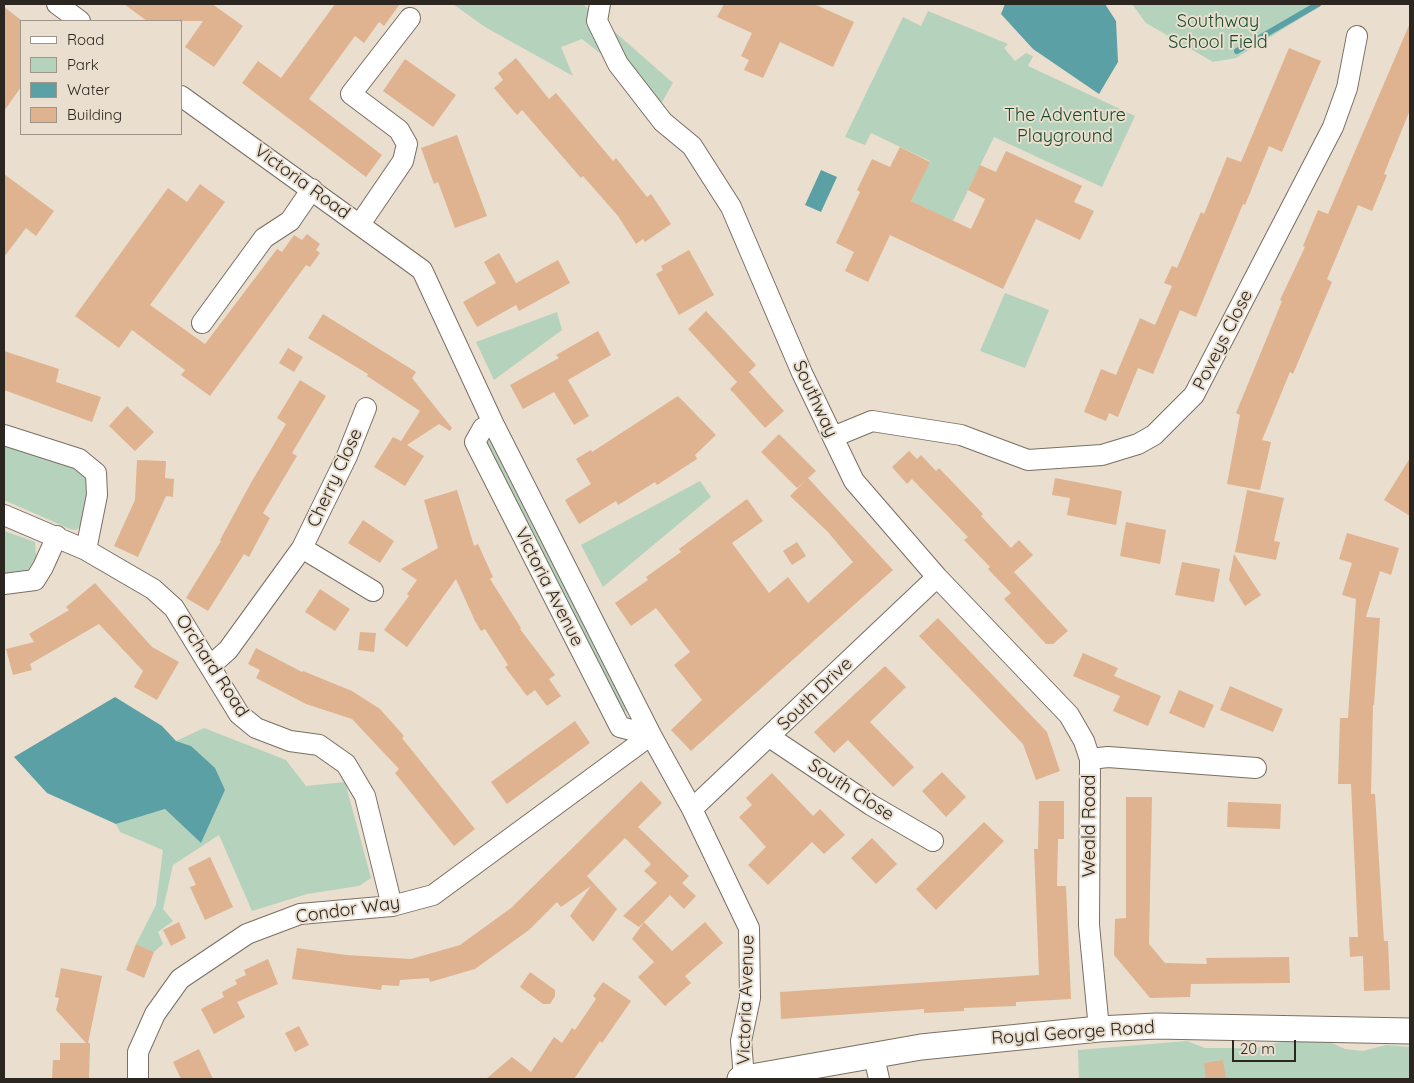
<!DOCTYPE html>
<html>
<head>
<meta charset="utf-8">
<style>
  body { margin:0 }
  #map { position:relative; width:1414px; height:1083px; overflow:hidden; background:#eadecf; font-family:Quicksand,sans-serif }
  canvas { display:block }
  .frame { position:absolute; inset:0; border:5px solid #2b2620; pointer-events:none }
  .legend { position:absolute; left:20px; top:20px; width:162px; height:115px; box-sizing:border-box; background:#eadecf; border:1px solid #9e9489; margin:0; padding:6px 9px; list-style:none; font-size:15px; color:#2b2620 }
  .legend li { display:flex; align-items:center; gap:10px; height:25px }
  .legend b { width:25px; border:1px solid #9e9489 }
  .scale { position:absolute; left:1232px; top:1040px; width:64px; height:22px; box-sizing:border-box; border:2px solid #2b2620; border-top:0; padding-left:6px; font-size:15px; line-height:18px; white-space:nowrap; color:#2b2620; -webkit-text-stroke:4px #eadecf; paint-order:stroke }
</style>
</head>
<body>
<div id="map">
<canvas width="1414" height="1083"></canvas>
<div class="frame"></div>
<ul class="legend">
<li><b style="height:6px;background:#fff"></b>Road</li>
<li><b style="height:14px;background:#b5d2bd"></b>Park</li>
<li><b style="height:14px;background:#5ba0a4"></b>Water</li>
<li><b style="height:14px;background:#dfb38f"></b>Building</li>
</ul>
<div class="scale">20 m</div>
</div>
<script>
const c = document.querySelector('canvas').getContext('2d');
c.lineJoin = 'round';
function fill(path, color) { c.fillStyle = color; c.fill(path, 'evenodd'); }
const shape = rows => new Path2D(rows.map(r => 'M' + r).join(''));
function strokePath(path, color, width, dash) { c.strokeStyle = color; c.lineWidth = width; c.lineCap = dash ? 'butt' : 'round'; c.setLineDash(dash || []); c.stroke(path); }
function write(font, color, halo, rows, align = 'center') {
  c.font = font + ' Quicksand,sans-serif'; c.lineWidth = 4; c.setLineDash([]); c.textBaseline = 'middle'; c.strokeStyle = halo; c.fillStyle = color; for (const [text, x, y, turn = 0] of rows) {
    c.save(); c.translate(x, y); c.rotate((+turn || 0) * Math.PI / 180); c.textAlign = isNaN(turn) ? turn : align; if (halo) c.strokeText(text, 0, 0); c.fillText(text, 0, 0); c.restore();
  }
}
fill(shape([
  [453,4,583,4,673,83,662,102,582,39,561,47,573,76,485,27],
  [1132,4,1324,4,1236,58,1213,62,1146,23],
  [928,11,1008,44,1004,48,1015,61,1026,53,1033,56,1028,66,1135,116,1102,187,994,137,953,221,911,201,930,161,871,133,865,145,845,137,903,17,921,26],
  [1005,293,1049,310,1025,368,980,351],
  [557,312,562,330,494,380,476,342],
  [490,440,628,709,623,713,485,443],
  [4,445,77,469,88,478,91,490,83,524,76,530,70,529,4,500],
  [700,481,711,497,603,587,581,545],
  [4,531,35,542,36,558,28,570,9,578,4,578],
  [204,728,286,760,306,786,345,782,371,878,359,886,307,894,252,911,219,835,173,865,163,909,173,921,158,932,163,944,154,952,136,944,156,905,163,850,120,832,116,824,165,809,201,843,225,790,191,746,176,741],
  [1295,1039,1323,1039,1345,1049,1363,1051,1386,1045,1410,1047,1410,1079,1079,1079,1078,1050,1187,1041,1205,1048,1254,1048]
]), '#b5d2bd');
fill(shape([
  [1005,4,1105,4,1116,21,1118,62,1099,94,1033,49,1001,14],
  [821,170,837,177,821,212,805,205],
  [115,697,162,726,176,741,191,746,215,768,225,790,201,843,165,809,116,824,47,793,14,757]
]), '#5ba0a4');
strokePath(shape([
  [1237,51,1318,4]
]), '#5ba0a4', 6);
fill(shape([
  [124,4,212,4,243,26,214,67,185,47,203,21,147,21],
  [335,4,400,4,384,26,379,22,364,43,355,36,309,99,382,155,366,177,242,83,258,61,281,78],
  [724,4,814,4,854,22,833,67,780,42,763,78,744,70,749,60,741,56,752,33,717,17],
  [4,7,21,20,21,87,4,111],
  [1410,23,1410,110,1384,174,1387,175,1372,211,1358,205,1327,279,1332,282,1293,374,1290,372,1262,440,1271,442,1260,490,1227,484,1240,415,1236,413,1282,301,1280,300,1305,247,1303,246,1318,210,1328,214],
  [1289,48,1321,61,1282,152,1269,146,1245,205,1243,204,1196,317,1180,310,1153,374,1138,368,1118,417,1109,413,1106,421,1084,412,1101,369,1116,375,1140,318,1155,325,1172,286,1164,283,1172,266,1177,268,1201,212,1204,214,1227,157,1241,162],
  [516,58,549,99,556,93,613,161,616,158,647,197,651,194,671,224,645,242,643,239,636,244,618,216,583,176,581,178,522,110,517,115,494,88,503,80,498,73],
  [405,59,456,95,433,127,383,91],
  [457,135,487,216,455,228,438,182,434,184,421,148],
  [900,147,930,162,911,201,971,229,985,199,968,190,980,165,996,172,1006,151,1082,186,1074,202,1094,211,1080,240,1036,219,1003,289,890,235,868,282,845,271,854,252,836,243,860,192,857,190,872,159,890,167],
  [4,174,54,211,36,236,26,228,4,257],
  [200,184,225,202,150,305,205,344,277,249,282,252,294,235,302,240,307,234,320,244,316,250,320,253,310,267,306,265,210,396,181,375,185,370,132,330,119,348,75,316,168,188,187,202],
  [689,250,714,295,679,315,656,274,663,270,661,266],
  [499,253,516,283,558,260,570,283,519,311,516,305,477,327,463,302,496,283,484,262],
  [706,311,756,365,749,372,784,411,765,428,730,389,737,382,688,329],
  [323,314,416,372,412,378,452,428,450,431,439,424,407,445,424,456,405,486,374,467,393,437,401,441,420,411,367,376,368,374,308,338],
  [598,331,611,355,568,380,589,416,574,425,554,392,523,409,510,385,559,358,556,355],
  [288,348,303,357,294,372,279,363],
  [4,351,59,369,56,382,101,397,92,422,4,390],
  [300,380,326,396,292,453,297,456,263,513,270,518,259,538,249,557,244,554,208,611,186,598,221,541,220,540,252,481,286,424,277,418],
  [678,396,716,435,695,455,697,459,657,485,655,482,618,505,616,501,579,524,565,500,591,484,576,459,591,450,592,452],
  [127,406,154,432,135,451,109,426],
  [779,434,816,471,797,488,761,452],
  [909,451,917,459,921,455,936,471,939,468,983,514,981,516,1011,548,1019,540,1033,555,1014,572,1068,631,1053,644,1046,644,1004,599,1011,593,988,569,990,567,964,540,968,537,912,479,907,484,892,467],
  [1410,458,1410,516,1384,500],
  [137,460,166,461,165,478,174,479,173,497,166,496,138,557,114,546,135,500],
  [808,478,893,570,691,751,671,730,702,700,674,665,690,652,656,608,631,626,615,603,648,580,646,577,681,552,679,549,747,499,763,521,732,543,769,593,788,577,808,603,853,562,828,532,790,496],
  [1055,478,1122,491,1116,525,1067,515,1070,498,1052,495],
  [457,490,474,546,478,544,493,577,490,579,521,628,520,629,555,675,549,679,561,696,547,706,535,690,527,696,505,667,508,665,485,629,481,631,475,621,456,579,407,647,384,630,409,596,407,594,417,580,401,569,438,548,424,500],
  [1247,490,1284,498,1274,541,1280,542,1276,560,1235,552],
  [363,520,394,541,380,563,348,543],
  [1126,522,1166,530,1160,564,1120,556],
  [1347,533,1399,548,1391,575,1380,571,1366,617,1380,618,1374,705,1373,705,1371,794,1375,794,1382,911,1384,941,1388,941,1390,990,1364,991,1363,956,1350,957,1349,937,1358,937,1351,784,1338,784,1340,718,1348,718,1356,599,1342,595,1352,563,1339,559],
  [797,542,806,556,792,565,783,551],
  [1234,554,1261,595,1245,606,1229,580],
  [1182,562,1220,569,1214,602,1175,595],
  [95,583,152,647,179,662,157,700,134,687,143,671,99,624,30,664,32,670,13,675,6,649,34,642,29,634,69,610,66,607],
  [320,589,350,609,335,631,305,612],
  [938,618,1047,732,1060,771,1036,780,1023,744,919,636],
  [360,632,376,633,374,652,358,650],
  [256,648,302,672,303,671,352,691,380,709,404,736,402,738,475,829,454,846,395,773,399,769,352,719,306,704,256,678,260,670,248,664],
  [1083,653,1118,668,1114,676,1161,696,1148,726,1113,711,1120,696,1073,676],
  [885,666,906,687,870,722,914,767,893,787,848,740,834,753,814,732],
  [1230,686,1283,709,1273,732,1220,710],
  [1179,690,1214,705,1204,728,1169,713],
  [575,721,590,743,507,804,491,782],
  [942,772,966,797,946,817,922,791],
  [772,773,813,816,820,809,845,835,824,854,812,842,768,885,748,865,766,847,739,817,752,805,746,798],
  [641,781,662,803,638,827,689,876,682,883,696,896,684,909,670,895,639,927,623,916,657,883,644,871,651,864,625,838,587,876,617,909,593,942,570,916,591,886,561,907,557,902,529,930,475,969,430,982,429,978,400,980,399,986,382,985,381,990,292,979,297,948,346,955,411,959,460,945,511,908],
  [1126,797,1152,797,1149,944,1165,963,1207,964,1206,958,1289,957,1290,983,1191,984,1190,997,1150,998,1114,955,1115,919,1126,918],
  [1039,801,1064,801,1064,839,1058,839,1057,886,1066,886,1071,999,1016,1002,1016,1006,964,1008,964,1011,924,1013,924,1009,781,1019,780,992,1039,975,1034,849,1038,849],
  [1228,802,1281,804,1280,829,1227,827],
  [984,822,1004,841,936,910,916,889],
  [872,838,897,864,876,884,851,858],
  [210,857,233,907,205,920,190,887,196,885,188,868],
  [179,922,186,938,171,946,163,930],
  [644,922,672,951,705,922,723,943,685,976,691,983,665,1006,638,977,654,962,632,939],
  [136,944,154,952,144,978,126,970],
  [268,959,278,984,237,1002,245,1017,214,1034,201,1009,224,997,222,992,237,984,235,980,246,975,244,970],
  [61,968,102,976,88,1043,90,1043,89,1079,52,1079,53,1060,60,1060,60,1043,86,1043,56,1010,59,998,55,997],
  [530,972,555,990,555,996,550,1004,543,1004,520,987],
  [603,982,631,1001,602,1043,600,1041,574,1079,486,1079,512,1057,531,1072,554,1037,562,1043,572,1028,575,1030,596,999,593,996],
  [299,1026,309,1045,295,1052,285,1033],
  [199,1049,213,1079,181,1079,173,1062],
  [1223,1060,1226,1079,1206,1079,1204,1063]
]), '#dfb38f');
const minor = shape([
  [57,4,80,21],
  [600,4,597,21,618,64,663,122,692,146,731,207,802,373,854,481,937,577,1069,715,1084,741,1090,759,1089,925,1099,1029],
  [181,96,422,270,493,423,651,735,692,809,749,928,750,998,741,1041,744,1078],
  [360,224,403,161,407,144,399,130,351,94,410,18],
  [202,323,264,238,290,221,312,189],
  [493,423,483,428,475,442,620,727,651,735],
  [4,435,79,459,96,473,97,495,86,550],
  [833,437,872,421,961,435,1028,460,1102,455,1138,444,1154,435,1194,395,1333,127,1347,88,1357,36],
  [4,515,86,550,153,589,174,608,239,714,256,728,290,741,319,745,346,764,365,796,392,906],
  [302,548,373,591],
  [4,584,35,580,43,567,57,536],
  [210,666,228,650,302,548,347,456,366,408],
  [771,735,777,742,871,805,933,841],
  [1090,759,1108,757,1256,768],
  [692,809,937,577],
  [874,1056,879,1079],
  [138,1079,138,1052,155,1014,180,979,247,934,300,914,392,906,433,895,651,735]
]);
const tertiary = shape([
  [740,1079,921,1047,1099,1029,1156,1026,1410,1031]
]);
strokePath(minor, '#7a6f62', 22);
strokePath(tertiary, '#7a6f62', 27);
strokePath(minor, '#fff', 20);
strokePath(tertiary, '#fff', 25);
write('18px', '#144c2c', '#eadecf', [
  ["Southway",1218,22],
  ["School Field",1218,43],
  ["The Adventure",1065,116],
  ["Playground",1065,137]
]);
write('18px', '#2b2620', '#eadecf', [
  ["Victoria Road",302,182,36],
  ["Poveys Close",1223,340,-63],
  ["Southway",815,399,65],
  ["Cherry Close",335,478,-65],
  ["Victoria Avenue",549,587,63],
  ["Orchard Road",212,666,57],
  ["South Drive",815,694,-44],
  ["South Close",851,790,33],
  ["Weald Road",1090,826,-90],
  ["Condor Way",348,910,-8],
  ["Victoria Avenue",746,1000,-88],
  ["Royal George Road",1073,1033,-4]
]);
</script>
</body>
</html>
